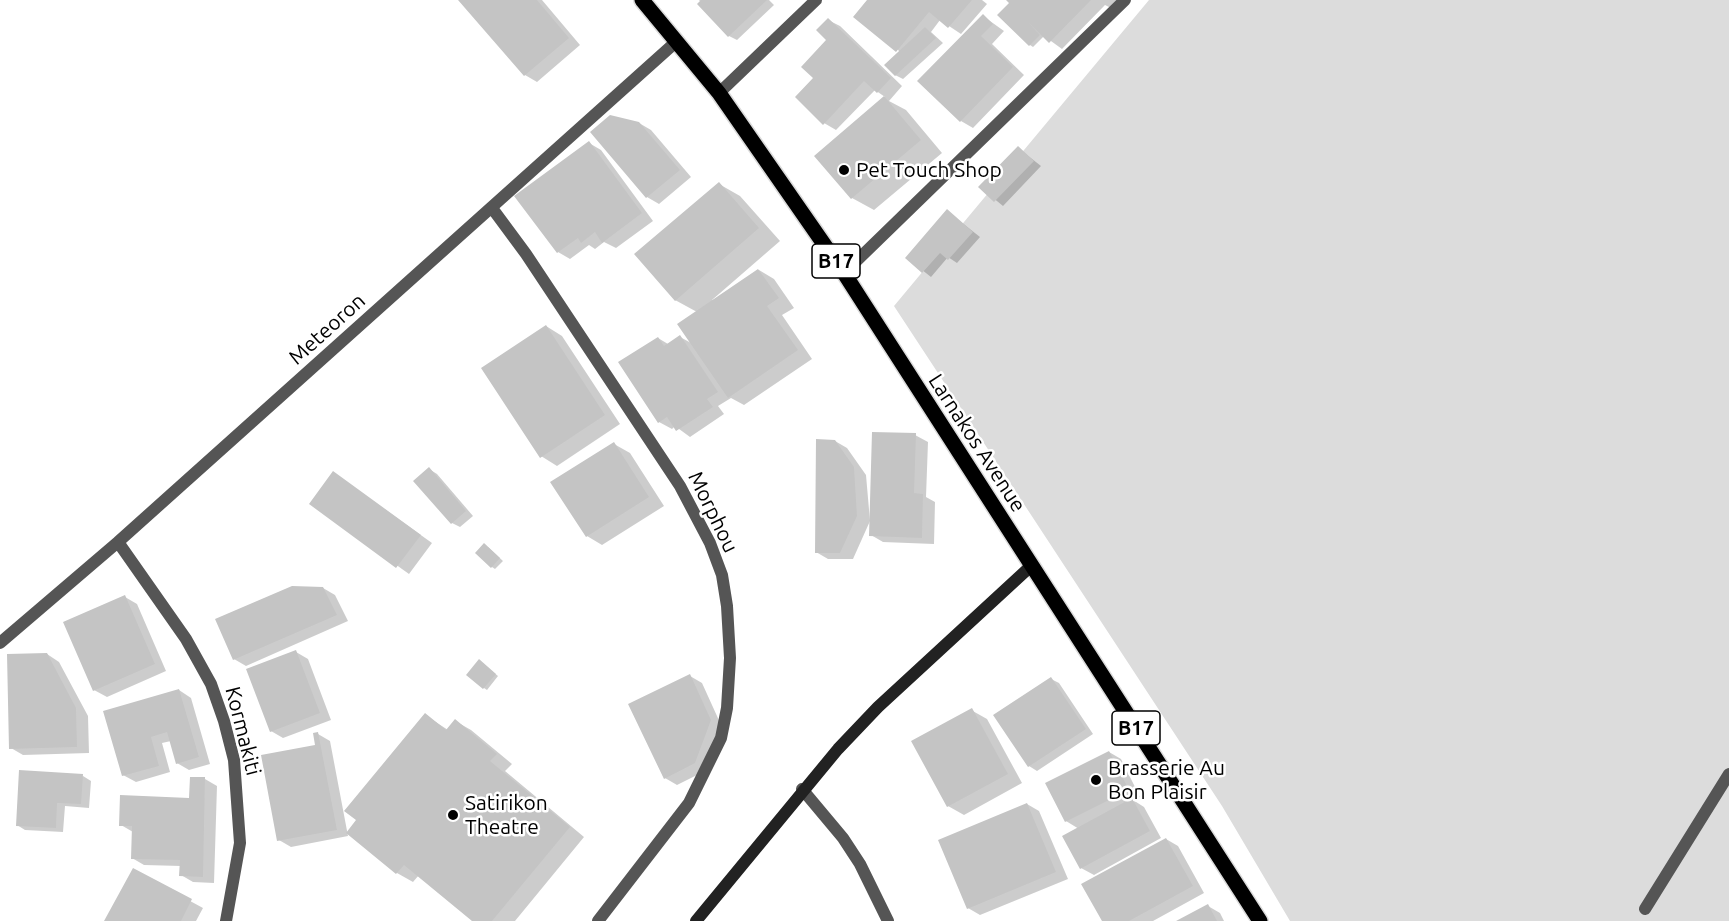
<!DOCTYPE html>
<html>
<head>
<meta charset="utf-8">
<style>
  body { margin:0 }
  canvas { display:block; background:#fff }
</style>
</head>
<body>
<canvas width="1729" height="921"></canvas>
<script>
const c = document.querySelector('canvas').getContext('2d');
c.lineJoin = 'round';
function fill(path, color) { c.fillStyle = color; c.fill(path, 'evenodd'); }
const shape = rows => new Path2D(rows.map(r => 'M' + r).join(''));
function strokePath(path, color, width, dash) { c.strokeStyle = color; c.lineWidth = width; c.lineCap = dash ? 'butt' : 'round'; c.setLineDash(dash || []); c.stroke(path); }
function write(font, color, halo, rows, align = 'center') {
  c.font = font + ' Ubuntu,sans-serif'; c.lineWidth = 5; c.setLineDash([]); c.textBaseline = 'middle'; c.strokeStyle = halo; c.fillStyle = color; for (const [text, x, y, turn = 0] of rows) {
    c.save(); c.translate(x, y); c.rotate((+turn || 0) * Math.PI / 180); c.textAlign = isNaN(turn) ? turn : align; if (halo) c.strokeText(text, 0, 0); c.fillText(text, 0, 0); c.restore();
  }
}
fill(shape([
  [1149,0,1729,0,1729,921,1290,921,1222,806,894,306]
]), '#dcdcdc');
fill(shape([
  [460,0,542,0,580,45,537,82,525,75],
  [699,0,769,0,774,5,737,40,729,36],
  [869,0,982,0,987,4,961,34,940,20,931,32,943,43,903,79,895,75,900,53],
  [1008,0,1122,0,1113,9,1105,5,1062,49,1044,36,1033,47,1030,45,1000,15,1017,10],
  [983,16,1004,31,992,44,1024,75,973,128,961,121],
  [828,20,840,26,902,86,889,101,906,110,942,153,874,210,852,198,816,156,885,97,875,90,836,130,824,123,815,78,829,40],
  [639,123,651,130,691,177,659,204,647,197],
  [589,143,601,150,653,221,616,248,604,242,595,249,589,245,570,259,558,252],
  [1018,148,1041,166,1003,206,980,187],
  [719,184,740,196,780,241,712,300,713,301,759,270,774,279,794,308,782,315,812,359,744,405,731,398,718,406,724,414,690,437,675,426,672,429,659,422,658,338,668,344,680,337,693,344,697,312,675,300],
  [947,211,980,237,957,263,948,257,931,277,907,258],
  [546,326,562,336,620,424,557,466,541,456],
  [915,435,928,442,926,497,935,502,934,544,883,542,871,535],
  [835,441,847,448,866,475,870,521,853,559,828,559,816,552],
  [614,444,630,453,664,506,602,545,587,536],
  [429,469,437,474,473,516,460,527,452,523],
  [334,473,432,543,409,574,311,504],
  [488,547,503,561,495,569,492,567],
  [323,588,335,595,348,621,246,666,234,659],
  [125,597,137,604,166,671,107,697,94,690],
  [296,652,308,659,331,720,283,738,271,731],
  [47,654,59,662,88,716,89,753,23,755,11,748],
  [482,663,498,676,487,690,484,688],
  [690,676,702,683,722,727,707,770,677,785,665,778],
  [1051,679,1059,683,1093,734,1037,771,1029,766,995,715],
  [179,690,191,698,210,764,189,770,177,763,171,741,162,743,170,772,136,782,123,775],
  [971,710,987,719,1022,783,964,815,948,806],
  [425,715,448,730,455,721,471,730,512,764,505,771,584,837,515,921,474,921,419,875,413,882,397,873,348,833],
  [318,734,330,741,348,836,291,847,279,840,317,746],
  [1109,752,1121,759,1140,797,1133,800,1144,807,1161,838,1094,875,1081,868,1064,837,1079,829,1066,821],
  [83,776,91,781,89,808,65,806,63,832,25,830,17,825],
  [205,779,217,786,214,883,193,882,181,875,181,866,144,865,132,858,133,832,121,825,191,799],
  [1027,804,1039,811,1068,879,980,915,968,908],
  [1166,839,1178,846,1204,893,1153,921,1103,921],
  [133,870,203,908,196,921,106,921],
  [1208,906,1220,913,1224,921,1179,921]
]), '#0003');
fill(shape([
  [458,0,537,0,569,38,524,76],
  [701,0,767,0,728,37,697,4],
  [867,0,972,0,948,28,929,12,896,52,853,17],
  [1006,0,1091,0,1049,43,1028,22,1040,35,1029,46,997,15,1009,3],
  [983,14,993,24,981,36,1013,67,960,122,917,81],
  [828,18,891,78,877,93,864,81,823,125,795,97,813,78,801,67,826,40,816,30],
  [925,27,936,38,895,76,884,65],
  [884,96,921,140,851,199,814,156],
  [610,115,639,122,680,170,646,198,590,132],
  [589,141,642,213,602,243,595,232,581,243,578,238,557,253,514,196],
  [1018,146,1034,161,994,202,978,187],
  [719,182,759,228,675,301,634,254],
  [947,209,973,232,948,260,940,253,922,273,905,258],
  [758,269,779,298,767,306,798,350,728,398,677,324],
  [546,325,605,415,540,458,481,368],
  [680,335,718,392,707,399,713,407,676,431,667,417,658,423,618,362,658,337,664,346],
  [872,432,916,433,914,493,923,494,922,538,869,536],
  [816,439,835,440,854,467,857,516,840,553,815,553],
  [614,442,649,497,586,537,550,482],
  [429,467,466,511,451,524,413,481],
  [333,471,421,535,396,568,309,504],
  [484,543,500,558,491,568,475,553],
  [292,586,323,587,337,615,233,660,215,619],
  [125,595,155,664,93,691,63,622],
  [296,650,320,713,270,732,246,669],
  [47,653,76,708,77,747,9,749,7,654],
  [479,659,496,674,483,689,466,675],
  [690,674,711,720,695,763,664,779,628,704],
  [1051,677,1086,729,1028,767,993,715],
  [179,689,199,757,176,764,167,732,151,737,159,766,122,776,103,711],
  [972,708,1008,774,947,807,911,741],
  [425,713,446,730,455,719,497,754,490,761,570,827,492,921,472,921,404,865,396,874,346,833,356,820,344,811],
  [318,732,337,830,277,841,261,755,315,745,313,733],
  [1109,751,1129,790,1065,822,1045,783],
  [19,770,83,774,81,804,57,803,56,828,16,826],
  [190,777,205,777,203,877,179,876,180,860,131,859,132,826,119,826,120,795,189,798],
  [1132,798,1150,831,1080,869,1062,836],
  [1027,803,1056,872,967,909,938,840],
  [1166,838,1193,886,1129,921,1102,921,1081,884],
  [133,868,192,899,181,921,104,921],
  [1208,904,1217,921,1176,921]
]), '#c4c4c4');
const primary = shape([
  [642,0,719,93,844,273,1260,921]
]);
strokePath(primary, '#dbdbdb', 18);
strokePath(shape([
  [1645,909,1729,774]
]), '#555', 12);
strokePath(shape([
  [719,93,816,0],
  [492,208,526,254,680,486,710,543,722,575,727,606,730,658,727,708,721,738,689,803,598,921],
  [844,273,1125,0],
  [118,542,186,639,211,684,224,721,234,760,240,843,226,921],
  [0,643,118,542,677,41],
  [802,789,843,838,860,864,888,921]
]), '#555', 12);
strokePath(shape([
  [696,921,838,749,878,707,1031,566]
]), '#222', 12);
strokePath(primary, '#000', 15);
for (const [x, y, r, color] of [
  [844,170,6,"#000"],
  [1096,780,6,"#000"],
  [453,815,6,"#000"]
]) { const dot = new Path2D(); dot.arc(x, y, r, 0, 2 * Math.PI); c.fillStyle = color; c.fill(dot); strokePath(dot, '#fff', 2); }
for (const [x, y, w] of [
  [836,261,48],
  [1136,728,48]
]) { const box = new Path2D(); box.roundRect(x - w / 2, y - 17, w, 34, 4.5); c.fillStyle = '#fff'; c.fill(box); strokePath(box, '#000', 1.5); }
write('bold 20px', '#000', null, [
  ["B17",836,261],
  ["B17",1136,728]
]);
write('21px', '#000', '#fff', [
  ["Pet Touch Shop",856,170],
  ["Brasserie Au",1108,768],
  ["Bon Plaisir",1108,792],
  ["Satirikon",465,803],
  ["Theatre",465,827]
], 'left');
write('21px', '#000', '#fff', [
  ["Meteoron",327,329,-42],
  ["Larnakos Avenue",977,443,57],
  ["Morphou",713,512,64],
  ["Kormakiti",243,731,76]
]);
</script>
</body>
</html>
